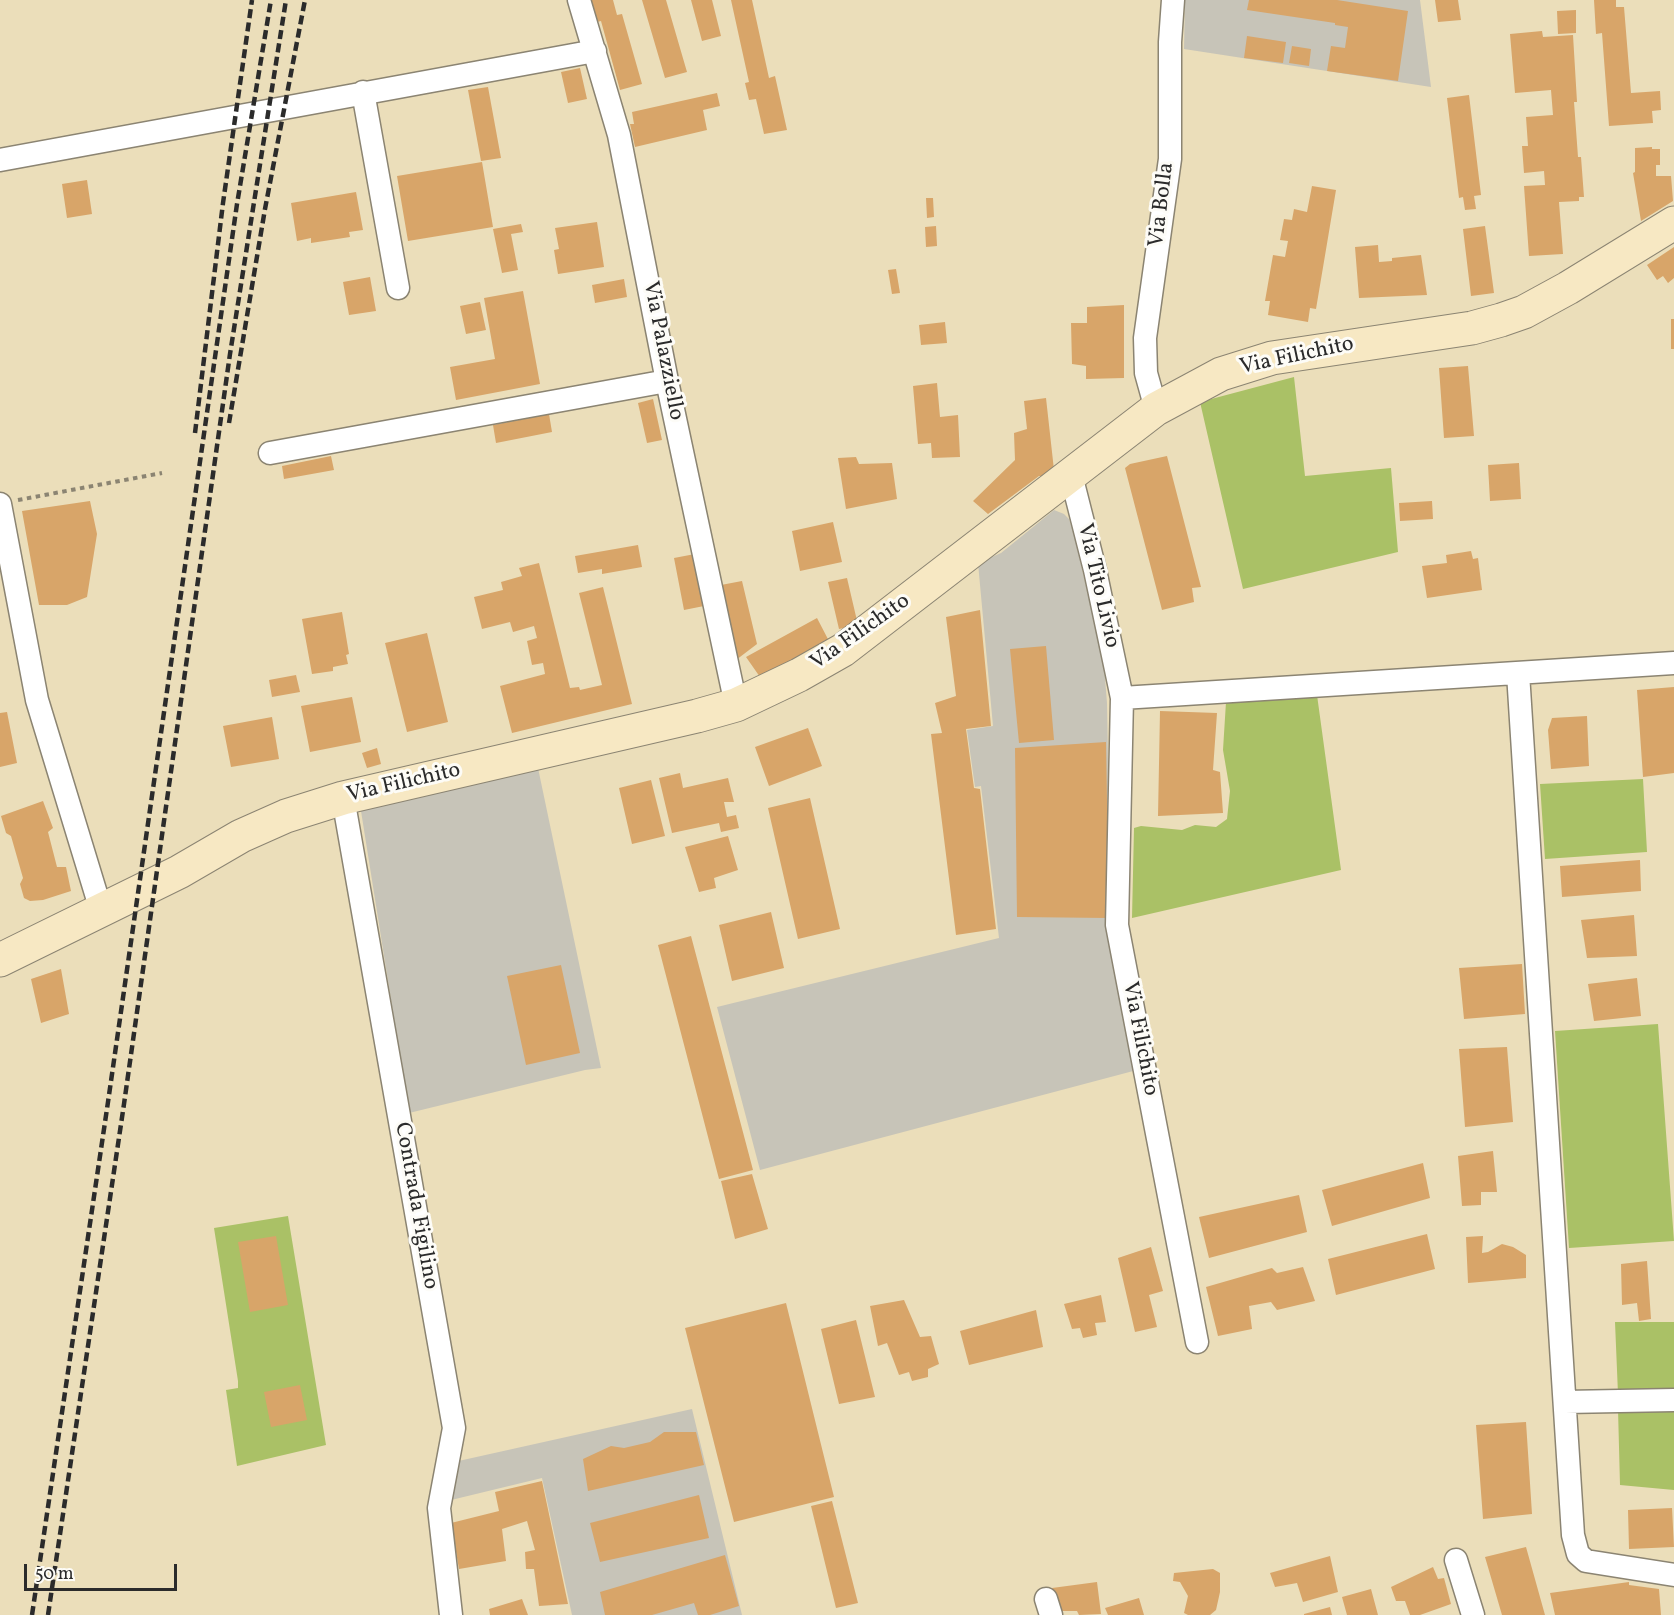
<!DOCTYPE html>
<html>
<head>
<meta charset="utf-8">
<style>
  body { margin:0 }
  #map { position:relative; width:1674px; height:1615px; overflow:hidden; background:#ebdeba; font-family:Vollkorn,serif }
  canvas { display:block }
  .scale { position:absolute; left:24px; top:1564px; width:153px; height:27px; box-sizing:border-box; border:3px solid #2b2b2b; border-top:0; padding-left:8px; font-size:18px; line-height:21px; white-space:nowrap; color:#2b2b2b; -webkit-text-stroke:4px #fdfcf7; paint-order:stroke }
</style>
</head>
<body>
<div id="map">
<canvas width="1674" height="1615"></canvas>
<div class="scale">50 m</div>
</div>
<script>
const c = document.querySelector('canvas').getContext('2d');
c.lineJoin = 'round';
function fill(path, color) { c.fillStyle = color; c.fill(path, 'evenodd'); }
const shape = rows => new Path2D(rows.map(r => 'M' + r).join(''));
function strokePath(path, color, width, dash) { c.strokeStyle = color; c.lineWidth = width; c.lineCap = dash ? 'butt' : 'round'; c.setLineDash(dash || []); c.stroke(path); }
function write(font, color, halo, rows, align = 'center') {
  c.font = font + ' Vollkorn,serif'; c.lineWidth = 6; c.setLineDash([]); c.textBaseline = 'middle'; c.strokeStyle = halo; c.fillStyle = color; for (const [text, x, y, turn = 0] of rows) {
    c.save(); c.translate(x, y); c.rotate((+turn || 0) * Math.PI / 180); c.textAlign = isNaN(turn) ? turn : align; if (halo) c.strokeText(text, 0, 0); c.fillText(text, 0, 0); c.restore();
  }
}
fill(shape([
  [1185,0,1420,0,1431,87,1184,49],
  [1054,510,1064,514,1069,519,1074,534,1104,665,1107,703,1111,926,1137,1070,760,1170,717,1007,999,938,981,786,975,787,967,730,993,726,978,563,1001,553],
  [538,768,601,1068,585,1070,409,1113,361,811],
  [692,1409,742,1615,572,1615,542,1478,447,1501,454,1462]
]), '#c7c4b8');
fill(shape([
  [1294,377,1305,476,1391,468,1398,552,1243,589,1200,402],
  [1317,695,1341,870,1132,918,1134,828,1141,826,1182,830,1195,825,1216,827,1227,819,1230,791,1223,750,1226,702],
  [1643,779,1647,852,1545,859,1540,784],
  [1658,1024,1674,1241,1569,1248,1555,1031],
  [288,1216,326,1445,237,1466,226,1390,238,1388,238,1381,214,1228],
  [1615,1322,1674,1322,1674,1392,1618,1394],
  [1618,1409,1674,1411,1674,1490,1620,1485]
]), '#aac166');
fill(shape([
  [591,0,613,0,617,15,622,14,642,84,620,90,601,21,597,22],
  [642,0,666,0,687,72,665,78],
  [691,0,712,0,721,36,702,41],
  [731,0,752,0,769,78,775,76,787,130,764,134,756,99,749,100,745,83,749,82],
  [1249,0,1337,0,1408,11,1398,81,1327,71,1331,46,1345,48,1348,27,1335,25,1335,23,1247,10],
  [1435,0,1458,0,1461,20,1438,22],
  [1594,0,1616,0,1616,7,1624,7,1631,93,1660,91,1661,110,1652,111,1653,123,1609,126,1602,33,1596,34],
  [1576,10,1576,33,1558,34,1557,11],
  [1542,31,1543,37,1573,35,1577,102,1574,102,1578,157,1581,157,1584,197,1579,197,1579,201,1559,202,1563,254,1529,256,1524,186,1545,185,1544,171,1524,173,1522,146,1528,146,1526,117,1553,115,1551,90,1515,93,1510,34],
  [1247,36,1286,42,1283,63,1244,58],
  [1292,46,1311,49,1309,66,1289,63],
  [580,68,587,99,568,103,561,72],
  [488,87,501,158,481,161,468,90],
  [717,93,720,106,703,110,707,130,635,147,630,124,634,124,632,112],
  [1469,95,1481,195,1474,196,1476,209,1465,210,1463,197,1459,198,1447,98],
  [1652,147,1652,149,1660,149,1660,165,1656,165,1656,176,1671,176,1673,201,1641,221,1633,173,1635,172,1635,148],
  [482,162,493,227,408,241,397,176],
  [87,180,92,214,67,218,62,184],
  [1312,186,1336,190,1316,309,1310,308,1308,322,1268,315,1270,301,1265,301,1273,255,1285,257,1288,241,1280,240,1284,219,1292,220,1294,209,1307,212],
  [356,192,363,230,349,232,350,237,311,243,311,238,297,241,291,203],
  [926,198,933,198,934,217,927,218],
  [597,222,604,267,558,274,554,250,559,249,555,228],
  [521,224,523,232,511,234,518,270,502,273,493,229],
  [936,226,937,246,926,247,925,227],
  [1485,226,1494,293,1471,296,1463,229],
  [1378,245,1379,262,1392,261,1392,258,1421,255,1427,295,1359,298,1355,247],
  [1674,247,1674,278,1668,283,1663,276,1657,280,1647,265],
  [896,269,900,293,892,294,888,270],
  [370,277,376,311,349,315,343,282],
  [624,279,627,297,595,303,592,285],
  [523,291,540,384,456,400,450,367,495,359,484,298],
  [480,302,486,330,466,334,460,306],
  [1124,305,1124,378,1086,379,1086,366,1072,364,1071,323,1087,323,1087,307],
  [1671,319,1674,319,1674,349,1671,349],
  [945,322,947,343,921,345,919,325],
  [1468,366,1474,436,1444,438,1439,368],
  [937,383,940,417,958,415,960,457,932,458,931,443,918,444,913,386],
  [1046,398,1054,470,1049,476,1039,476,988,514,973,501,1015,460,1014,433,1027,429,1024,401],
  [653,399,662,440,647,443,638,403],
  [549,414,552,432,496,443,493,425],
  [331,456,334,470,284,479,282,466],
  [1167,456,1201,587,1192,588,1194,602,1162,610,1125,468,1130,464],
  [856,457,859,464,892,463,897,499,846,509,838,458],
  [1519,463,1521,499,1490,501,1488,465],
  [90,501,97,534,87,597,67,605,39,605,22,511],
  [1432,501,1433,519,1400,521,1399,503],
  [833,522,842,562,800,571,792,531],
  [638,545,642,567,602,574,602,569,578,573,575,556],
  [1471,551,1473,559,1478,558,1482,590,1427,598,1422,566,1447,563,1446,555],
  [695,554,704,606,684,610,674,558],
  [539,563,570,688,579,687,580,690,602,685,579,593,603,587,632,704,512,733,500,686,545,674,543,663,532,665,527,641,537,638,534,626,513,632,510,622,482,629,474,597,503,590,501,582,522,576,519,568],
  [847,578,858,625,839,629,828,582],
  [742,581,757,644,736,660,721,585],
  [980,610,991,726,966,729,974,788,980,789,996,929,956,935,931,734,942,733,935,703,956,696,946,617],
  [342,612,349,654,346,655,348,664,333,667,333,671,312,674,302,619],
  [817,618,830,643,760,677,746,657],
  [427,633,448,722,407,732,385,643],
  [1046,646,1054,740,1019,743,1010,649],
  [296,675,300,692,272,697,269,680],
  [1674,687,1674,773,1643,777,1637,690],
  [352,697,361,742,310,752,301,706],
  [1160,711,1217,713,1213,770,1220,772,1223,813,1158,816],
  [7,712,17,763,0,767,0,713],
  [1587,716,1589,766,1551,769,1548,730,1552,718],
  [272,717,279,759,231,767,223,726],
  [808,728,822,766,769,786,755,747],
  [1106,742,1109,918,1017,917,1015,748],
  [377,748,381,764,367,768,362,753],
  [680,773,683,788,728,778,734,802,724,802,727,817,736,815,739,828,721,832,719,823,672,833,659,778],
  [651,780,665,836,632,844,619,788],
  [810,798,840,929,798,939,768,808],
  [43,801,53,828,48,832,57,867,66,867,71,891,43,900,30,901,24,898,20,884,23,878,11,836,6,833,1,816],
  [728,836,738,870,714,878,716,888,699,892,685,847],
  [1640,860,1641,891,1562,897,1560,866],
  [771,912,784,968,732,981,719,925],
  [1634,915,1637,956,1587,958,1581,920],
  [691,936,753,1170,719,1179,658,945],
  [1522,964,1525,1014,1464,1019,1459,968],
  [561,965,580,1053,526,1065,507,976],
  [61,969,69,1014,41,1023,31,979],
  [1637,978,1641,1016,1594,1021,1588,984],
  [1507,1047,1513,1122,1465,1127,1459,1049],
  [1493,1151,1497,1192,1481,1192,1481,1205,1462,1206,1458,1156],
  [1423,1163,1430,1198,1332,1226,1322,1190],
  [752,1174,768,1229,735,1239,721,1181],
  [1299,1195,1307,1232,1209,1258,1199,1217],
  [1427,1234,1435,1269,1336,1295,1328,1259],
  [276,1236,288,1305,250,1312,238,1242],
  [1483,1236,1482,1253,1488,1252,1502,1244,1513,1247,1526,1255,1526,1278,1468,1283,1466,1237],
  [1151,1247,1163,1291,1149,1295,1157,1327,1135,1332,1118,1258],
  [1647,1261,1651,1319,1639,1321,1637,1303,1622,1305,1621,1264],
  [1303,1267,1315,1301,1277,1310,1271,1302,1249,1306,1252,1329,1218,1336,1206,1287,1272,1268,1277,1273],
  [1101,1295,1106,1322,1095,1323,1097,1335,1083,1338,1080,1328,1072,1329,1064,1304],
  [904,1300,920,1337,931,1336,939,1364,928,1369,928,1377,912,1381,909,1372,899,1375,887,1343,878,1346,870,1306],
  [786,1303,834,1497,734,1522,685,1328],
  [1036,1310,1043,1347,969,1365,960,1331],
  [856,1320,875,1397,839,1404,821,1329],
  [300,1385,307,1420,271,1427,264,1392],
  [1526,1422,1532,1514,1483,1519,1476,1425],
  [664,1432,696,1432,704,1465,588,1491,583,1459,611,1446,624,1448,650,1442],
  [542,1481,568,1604,539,1606,534,1569,526,1569,525,1552,535,1550,527,1521,502,1529,506,1561,459,1569,451,1523,499,1511,495,1492],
  [699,1495,709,1538,600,1562,590,1523],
  [832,1501,858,1603,836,1608,811,1506],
  [1672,1508,1674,1547,1629,1549,1628,1510],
  [1526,1547,1545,1615,1502,1615,1485,1557],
  [725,1555,739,1606,710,1615,698,1615,694,1603,652,1615,605,1615,600,1592],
  [1330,1556,1338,1592,1303,1602,1297,1583,1275,1587,1270,1573],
  [1433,1567,1438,1579,1444,1578,1451,1604,1420,1615,1410,1615,1405,1601,1396,1601,1391,1587],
  [1213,1569,1220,1573,1220,1592,1216,1610,1210,1615,1188,1615,1184,1613,1188,1596,1180,1582,1173,1581,1174,1573],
  [1097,1582,1101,1614,1079,1615,1077,1611,1062,1611,1052,1588],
  [1629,1582,1629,1585,1659,1589,1661,1615,1555,1615,1550,1593],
  [1371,1589,1378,1615,1347,1615,1342,1597],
  [1139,1598,1144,1615,1108,1615,1105,1608],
  [522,1599,528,1615,490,1615,489,1609],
  [1330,1607,1332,1615,1304,1615,1304,1614]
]), '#d8a569');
const street = shape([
  [579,0,619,135,667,381,736,705],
  [363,92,398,288],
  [0,160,595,51],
  [1156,409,1146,373,1145,338,1170,159,1170,42,1173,0],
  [270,453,667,381],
  [1071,475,1095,570,1122,698,1117,925,1197,1342],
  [0,504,37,700,101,910],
  [1518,673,1573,1535,1578,1554,1586,1561,1674,1575],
  [1122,698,1674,663],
  [343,798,454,1428,439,1508,451,1615],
  [1565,1402,1674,1400],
  [1456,1560,1473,1615],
  [1046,1599,1051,1615]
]);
const secondary = shape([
  [0,960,179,872,241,836,286,816,343,798,697,716,736,705,799,675,843,650,1156,409,1221,374,1272,358,1472,328,1501,320,1524,312,1568,288,1674,223]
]);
strokePath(street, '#8b8472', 25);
strokePath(secondary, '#8b8472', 35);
strokePath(shape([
  [18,500,162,473]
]), '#8b8472', 4, [4.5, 4.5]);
strokePath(street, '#fff', 22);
strokePath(secondary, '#f7e8c3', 33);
strokePath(shape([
  [229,423,265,209,305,0],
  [195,433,223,203,252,0],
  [32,1615,108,1102,237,204,271,0],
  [48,1615,124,1104,230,354,286,0]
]), '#2b2b2b', 4.5, [9, 4.5]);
write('22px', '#2b2b2b', '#fdfcf7', [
  ["Via Bolla",1163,205,-83],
  ["Via Palazziello",662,351,79],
  ["Via Filichito",1297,357,-12],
  ["Via Tito Livio",1097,586,77],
  ["Via Filichito",861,633,-35],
  ["Via Filichito",404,784,-13],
  ["Via Filichito",1139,1039,79],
  ["Contrada Figilino",415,1206,80]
]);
</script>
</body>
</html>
